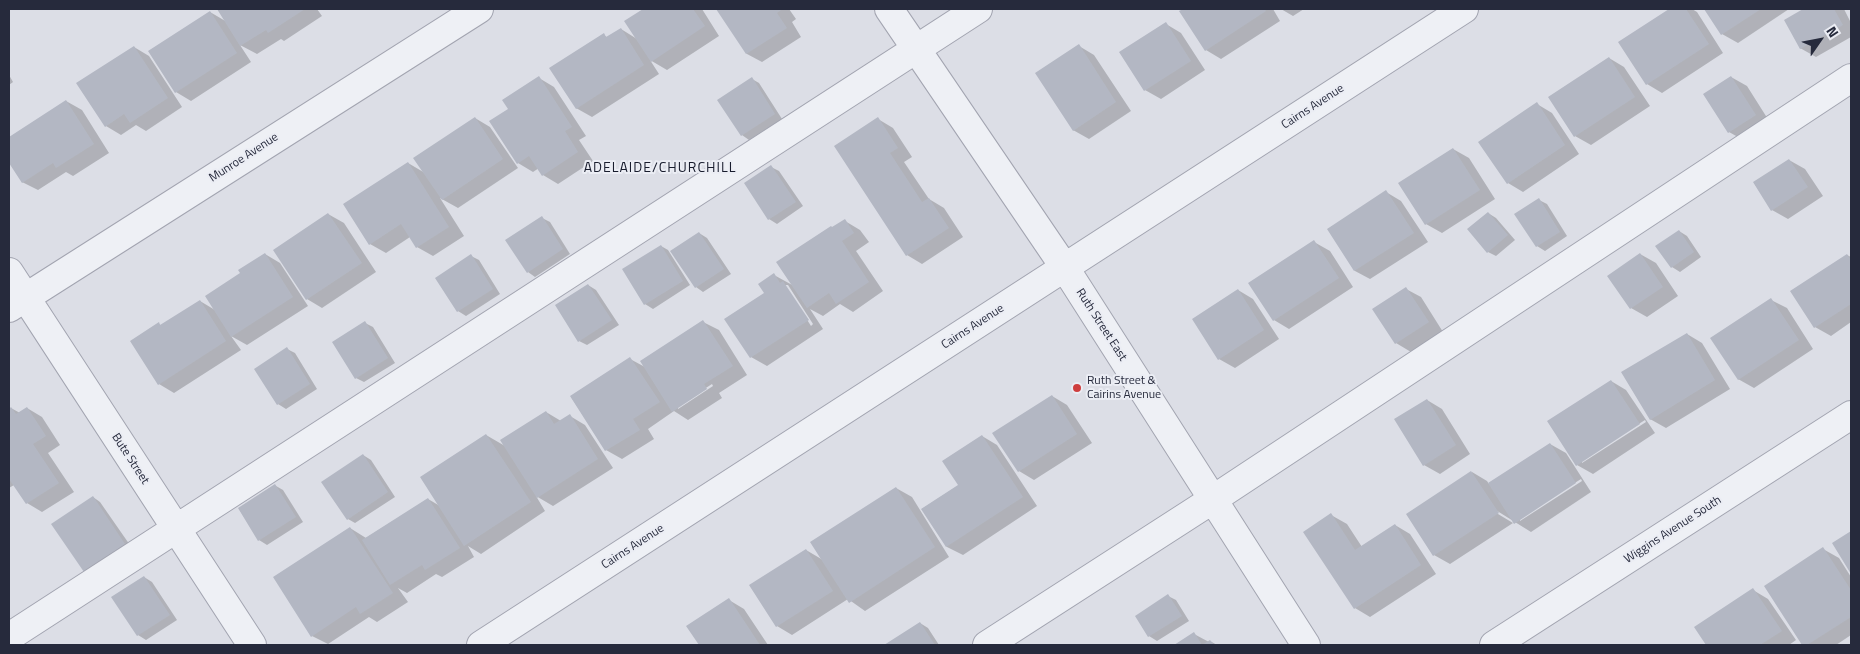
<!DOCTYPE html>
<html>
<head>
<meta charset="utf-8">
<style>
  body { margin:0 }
  #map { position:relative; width:1860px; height:654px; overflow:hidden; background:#dcdee6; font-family:"Titillium Web",sans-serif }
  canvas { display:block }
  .frame { position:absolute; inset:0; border:10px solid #262a3c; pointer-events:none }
  .north { position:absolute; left:1795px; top:15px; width:50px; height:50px; -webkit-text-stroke:4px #ebedf4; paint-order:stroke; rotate:57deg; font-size:14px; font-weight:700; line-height:20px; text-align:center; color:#262a3c }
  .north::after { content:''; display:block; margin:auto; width:18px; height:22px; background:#262a3c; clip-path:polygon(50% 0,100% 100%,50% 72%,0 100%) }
</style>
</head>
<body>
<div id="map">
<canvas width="1860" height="654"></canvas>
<div class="frame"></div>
<div class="north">N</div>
</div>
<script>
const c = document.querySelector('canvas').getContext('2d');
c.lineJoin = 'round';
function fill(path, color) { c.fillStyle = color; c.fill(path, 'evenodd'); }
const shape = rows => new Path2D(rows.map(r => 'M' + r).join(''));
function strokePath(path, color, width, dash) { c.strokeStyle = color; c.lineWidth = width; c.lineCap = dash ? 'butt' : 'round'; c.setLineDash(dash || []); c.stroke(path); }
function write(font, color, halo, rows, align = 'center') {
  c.font = font + ' "Titillium Web",sans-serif'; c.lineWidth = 4; c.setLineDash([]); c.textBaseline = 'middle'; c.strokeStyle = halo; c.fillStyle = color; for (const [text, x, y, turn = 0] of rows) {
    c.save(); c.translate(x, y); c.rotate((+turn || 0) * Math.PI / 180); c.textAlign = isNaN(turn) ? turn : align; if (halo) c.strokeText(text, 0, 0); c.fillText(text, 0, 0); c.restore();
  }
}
fill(shape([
  [218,9,317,9,322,16,284,41,281,39,257,54,240,45,251,62,191,101,176,92,210,12,227,22],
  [646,9,702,9,719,36,667,70,650,60,659,74,592,117,576,108,604,35,608,38,621,29,637,39,626,22],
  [717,9,789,9,796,19,792,22,801,37,762,62,747,54],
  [1186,9,1273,9,1280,21,1221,59,1206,50,1181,12],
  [1281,9,1304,9,1293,16],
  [1672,9,1692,9,1697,12,1723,53,1662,93,1647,84,1620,42],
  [1705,9,1789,9,1738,43,1722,34],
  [1806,9,1844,9,1851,23,1851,37,1816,57,1800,48,1785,20],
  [1166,24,1181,33,1205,70,1161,99,1145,90],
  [1079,46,1094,55,1131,111,1089,139,1073,130],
  [134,47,149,56,182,107,146,131,136,125,121,135,106,126],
  [1609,58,1624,67,1650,106,1591,145,1575,136],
  [9,75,13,82,9,85],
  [1731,77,1747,86,1771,124,1745,141,1729,132],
  [539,78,554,87,586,136,579,140,593,161,558,184,543,175,539,168,533,172,518,163,510,109],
  [752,79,759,83,782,119,749,140,742,135],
  [66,101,82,110,109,153,73,176,66,172,38,190,22,182,9,160,9,138],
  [1537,104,1552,113,1579,154,1523,192,1508,183],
  [475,118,490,127,518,168,458,208,440,198,464,236,433,256,417,247,410,237,386,253,370,244,408,163,425,173],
  [878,119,893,128,912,157,904,162,929,199,944,208,963,237,922,264,907,255],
  [1453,149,1469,158,1495,199,1442,233,1426,224,1400,184],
  [1789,160,1805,169,1823,196,1788,219,1772,210,1754,183],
  [771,167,779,171,803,206,777,224,769,219],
  [1386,192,1401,201,1428,242,1370,279,1355,271,1328,229],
  [1539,200,1547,204,1567,236,1545,251,1537,246],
  [1488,213,1496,218,1515,240,1496,256,1488,252],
  [328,214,344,223,376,272,322,308,307,299],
  [542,218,550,222,570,254,535,277,528,272],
  [845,221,860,230,869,242,856,251,883,291,853,312,840,304,823,316,810,309,823,329,767,366,751,357,766,293,774,275,794,286,833,228],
  [785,285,788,285,813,324,811,326],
  [1679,231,1687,236,1701,257,1680,272,1672,267,1657,247],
  [699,233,707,238,731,274,703,292,696,287],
  [1314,242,1330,251,1353,287,1289,329,1274,320],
  [661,246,668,250,690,285,653,309,645,304],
  [265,254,280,263,308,306,247,345,231,336,241,350,174,393,159,384,159,324,162,326,200,301,215,310,242,274],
  [1640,254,1656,263,1678,296,1647,317,1631,308],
  [1847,255,1851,257,1851,322,1831,336,1815,327],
  [471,256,479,260,500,294,466,316,458,311,437,278],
  [588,285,596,290,619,325,587,345,579,341],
  [1406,289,1421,297,1443,332,1411,352,1396,343],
  [1238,290,1253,299,1279,339,1235,368,1219,359],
  [1771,300,1787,308,1813,349,1754,388,1738,379],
  [703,322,719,330,747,375,719,393,722,398,688,420,674,411,648,429,654,439,622,459,606,450,571,397,630,359,645,367],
  [712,384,713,386,678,409,678,406],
  [365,323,373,327,395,363,364,382,356,378],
  [1687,334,1702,343,1730,389,1666,428,1650,419],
  [287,349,295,353,317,389,286,409,278,404,256,369],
  [1611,381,1626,390,1655,433,1593,474,1577,465],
  [1645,420,1646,422,1582,463,1582,460],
  [1052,396,1067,405,1092,443,1034,480,1019,471,994,434],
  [1427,400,1442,409,1470,454,1440,474,1424,465],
  [11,408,20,413,27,408,42,417,60,445,48,453,74,492,42,512,27,503,14,485,9,488,9,410],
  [546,412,561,421,570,416,585,425,613,468,553,506,536,496,545,511,481,554,468,546,474,557,442,577,436,574,407,593,398,588,408,602,377,622,369,617,328,644,312,636,350,528,366,538,428,499,440,506,486,435,505,446],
  [982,436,997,445,1037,506,963,555,947,547,922,509,959,485],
  [1550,444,1566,453,1591,492,1531,532,1494,509,1493,511,1513,523,1450,564,1434,555,1472,472,1487,481,1489,484],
  [1581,479,1582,481,1520,521,1520,518],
  [363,455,371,460,395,497,355,523,348,519],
  [276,486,283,490,303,522,267,545,259,540,239,509],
  [896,488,912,497,949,557,865,611,848,599,792,635,777,626,806,550,823,560],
  [93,497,100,502,132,548,92,576,84,571],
  [1331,515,1347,524,1362,547,1395,525,1410,534,1436,574,1370,617,1355,608],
  [1823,549,1839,558,1851,577,1851,635,1836,645,1804,645,1766,586],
  [144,577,152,582,177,620,146,640,138,635],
  [1753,590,1768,599,1796,640,1789,645,1708,645,1696,628],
  [1168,596,1176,600,1189,621,1157,641,1149,636,1137,616],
  [729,600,744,609,768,645,700,645,688,627],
  [920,623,928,628,939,645,886,645],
  [1194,634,1209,642,1210,641,1217,645,1176,645]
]), '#0003');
fill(shape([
  [217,9,305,9,268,33,266,30,240,46],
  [643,9,693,9,705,26,651,62,624,21],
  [716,9,780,9,781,10,777,13,787,28,746,54],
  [1183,9,1264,9,1266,11,1205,51,1179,11],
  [1669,9,1686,9,1709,44,1646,85,1618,42],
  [1704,9,1761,9,1721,35],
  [1803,9,1834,9,1843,25,1800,49,1784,20],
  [210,11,237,53,175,93,148,51],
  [1166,22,1191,61,1144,91,1119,52],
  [621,28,644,65,576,109,549,68,604,33,606,37],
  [1079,44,1116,102,1073,131,1035,73],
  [134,46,168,98,130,123,124,114,105,127,76,83],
  [1609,57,1635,97,1574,137,1548,97],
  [539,76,572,127,565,131,578,152,542,176,529,156,517,164,489,121,508,109,502,100],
  [1731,76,1756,115,1728,133,1703,94],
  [752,77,775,114,741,136,717,100],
  [66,100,94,144,56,168,53,163,22,183,9,163,9,137],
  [1537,102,1565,145,1507,184,1478,142],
  [475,117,503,159,442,200,413,158],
  [878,117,898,148,890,153,922,202,929,198,949,228,906,256,834,146],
  [1453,148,1480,190,1425,225,1398,183],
  [1789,159,1808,187,1771,211,1753,182],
  [408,162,449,227,416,248,401,224,369,245,343,204],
  [771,165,796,202,768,220,744,183],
  [1386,190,1414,233,1354,271,1327,229],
  [1539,198,1560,232,1536,247,1514,214],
  [1488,212,1508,235,1487,253,1467,229],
  [328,213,362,263,306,300,273,250],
  [542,216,563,249,527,273,505,240],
  [845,219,854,233,842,241,869,282,836,304,829,293,807,308,776,262,831,226,832,227],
  [1679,230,1694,252,1671,268,1655,246],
  [699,232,724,269,695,288,670,251],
  [1314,240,1339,278,1273,321,1248,283],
  [661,245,683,281,644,305,622,269],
  [265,253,293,297,231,337,205,296,240,273,238,270],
  [1640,253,1663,287,1630,309,1607,276],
  [471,254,493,289,457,312,435,278],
  [1847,254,1851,260,1851,304,1814,328,1790,291],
  [774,273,780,283,783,281,809,320,750,358,724,319,764,293,758,284],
  [588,284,612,320,578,342,555,305],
  [1406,287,1429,322,1395,344,1372,309],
  [1238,289,1264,330,1218,360,1192,319],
  [1771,298,1799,340,1738,380,1710,338],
  [200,300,226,341,158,385,130,341,159,322,160,325],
  [703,320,733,366,704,384,707,389,672,412,640,361],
  [365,321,388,358,355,379,332,342],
  [1687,333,1715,380,1650,420,1621,372],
  [287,347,310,384,277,405,254,369],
  [630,357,660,402,633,419,640,430,605,451,570,396],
  [1611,380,1640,424,1576,466,1547,421],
  [1052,395,1077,434,1018,472,992,433],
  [1427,399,1456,445,1423,466,1394,419],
  [11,407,16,414,27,407,46,436,33,444,59,483,26,504,9,479,9,409],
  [546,411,554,424,570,414,598,459,537,498,500,440],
  [486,434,531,502,464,546,420,477],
  [982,435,1023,497,946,547,921,509,958,485,942,461],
  [1550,443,1576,483,1514,524,1488,483],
  [363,454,388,492,347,520,321,482],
  [1471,471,1499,513,1433,556,1406,514],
  [275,484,296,517,258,541,238,508],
  [896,487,935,547,849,603,810,542],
  [93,496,125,544,84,572,51,524],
  [428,498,460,548,425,570,422,565,390,585,362,540],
  [1331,513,1355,550,1395,524,1421,565,1354,609,1303,532],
  [350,527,393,593,360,614,356,607,311,637,273,577],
  [1851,531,1851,574,1832,543],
  [1823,547,1851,590,1851,617,1807,645,1802,645,1764,586],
  [806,549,833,591,776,627,749,585],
  [144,576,170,615,137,636,111,597],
  [1753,588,1782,631,1760,645,1706,645,1694,627],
  [1168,594,1182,616,1148,637,1135,616],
  [729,598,760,645,699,645,686,626],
  [920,622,935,645,884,645],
  [1194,632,1202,645,1210,640,1214,645,1174,645]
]), '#b3b7c3');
const minor = shape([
  [889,9,1065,268,1306,645],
  [9,272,252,645],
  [9,308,479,9],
  [9,637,978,9],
  [481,645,1464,9],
  [987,645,1212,500,1851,78],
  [1494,645,1851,415]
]);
strokePath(minor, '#a2a4b0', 30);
strokePath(minor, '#eef0f5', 28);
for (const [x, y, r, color] of [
  [1077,388,5,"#ce3e3e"]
]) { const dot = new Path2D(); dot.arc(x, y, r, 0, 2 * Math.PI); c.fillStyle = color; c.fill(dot); strokePath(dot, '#ebedf4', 2); }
write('12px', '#262a3c', '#ebedf4', [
  ["Cairns Avenue",1313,107,-33],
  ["Munroe Avenue",244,158,-33],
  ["Ruth Street East",1101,325,57],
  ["Cairns Avenue",973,327,-33],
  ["Bute Street",130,459,57],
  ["Wiggins Avenue South",1673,530,-33],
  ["Cairns Avenue",633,547,-33]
]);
write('12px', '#262a3c', '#ebedf4', [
  ["Ruth Street &",1087,381],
  ["Cairins Avenue",1087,395]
], 'left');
c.letterSpacing = '1px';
write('14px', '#181c2d', '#ebedf4', [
  ["ADELAIDE/CHURCHILL",660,169]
]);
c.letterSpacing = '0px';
</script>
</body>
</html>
